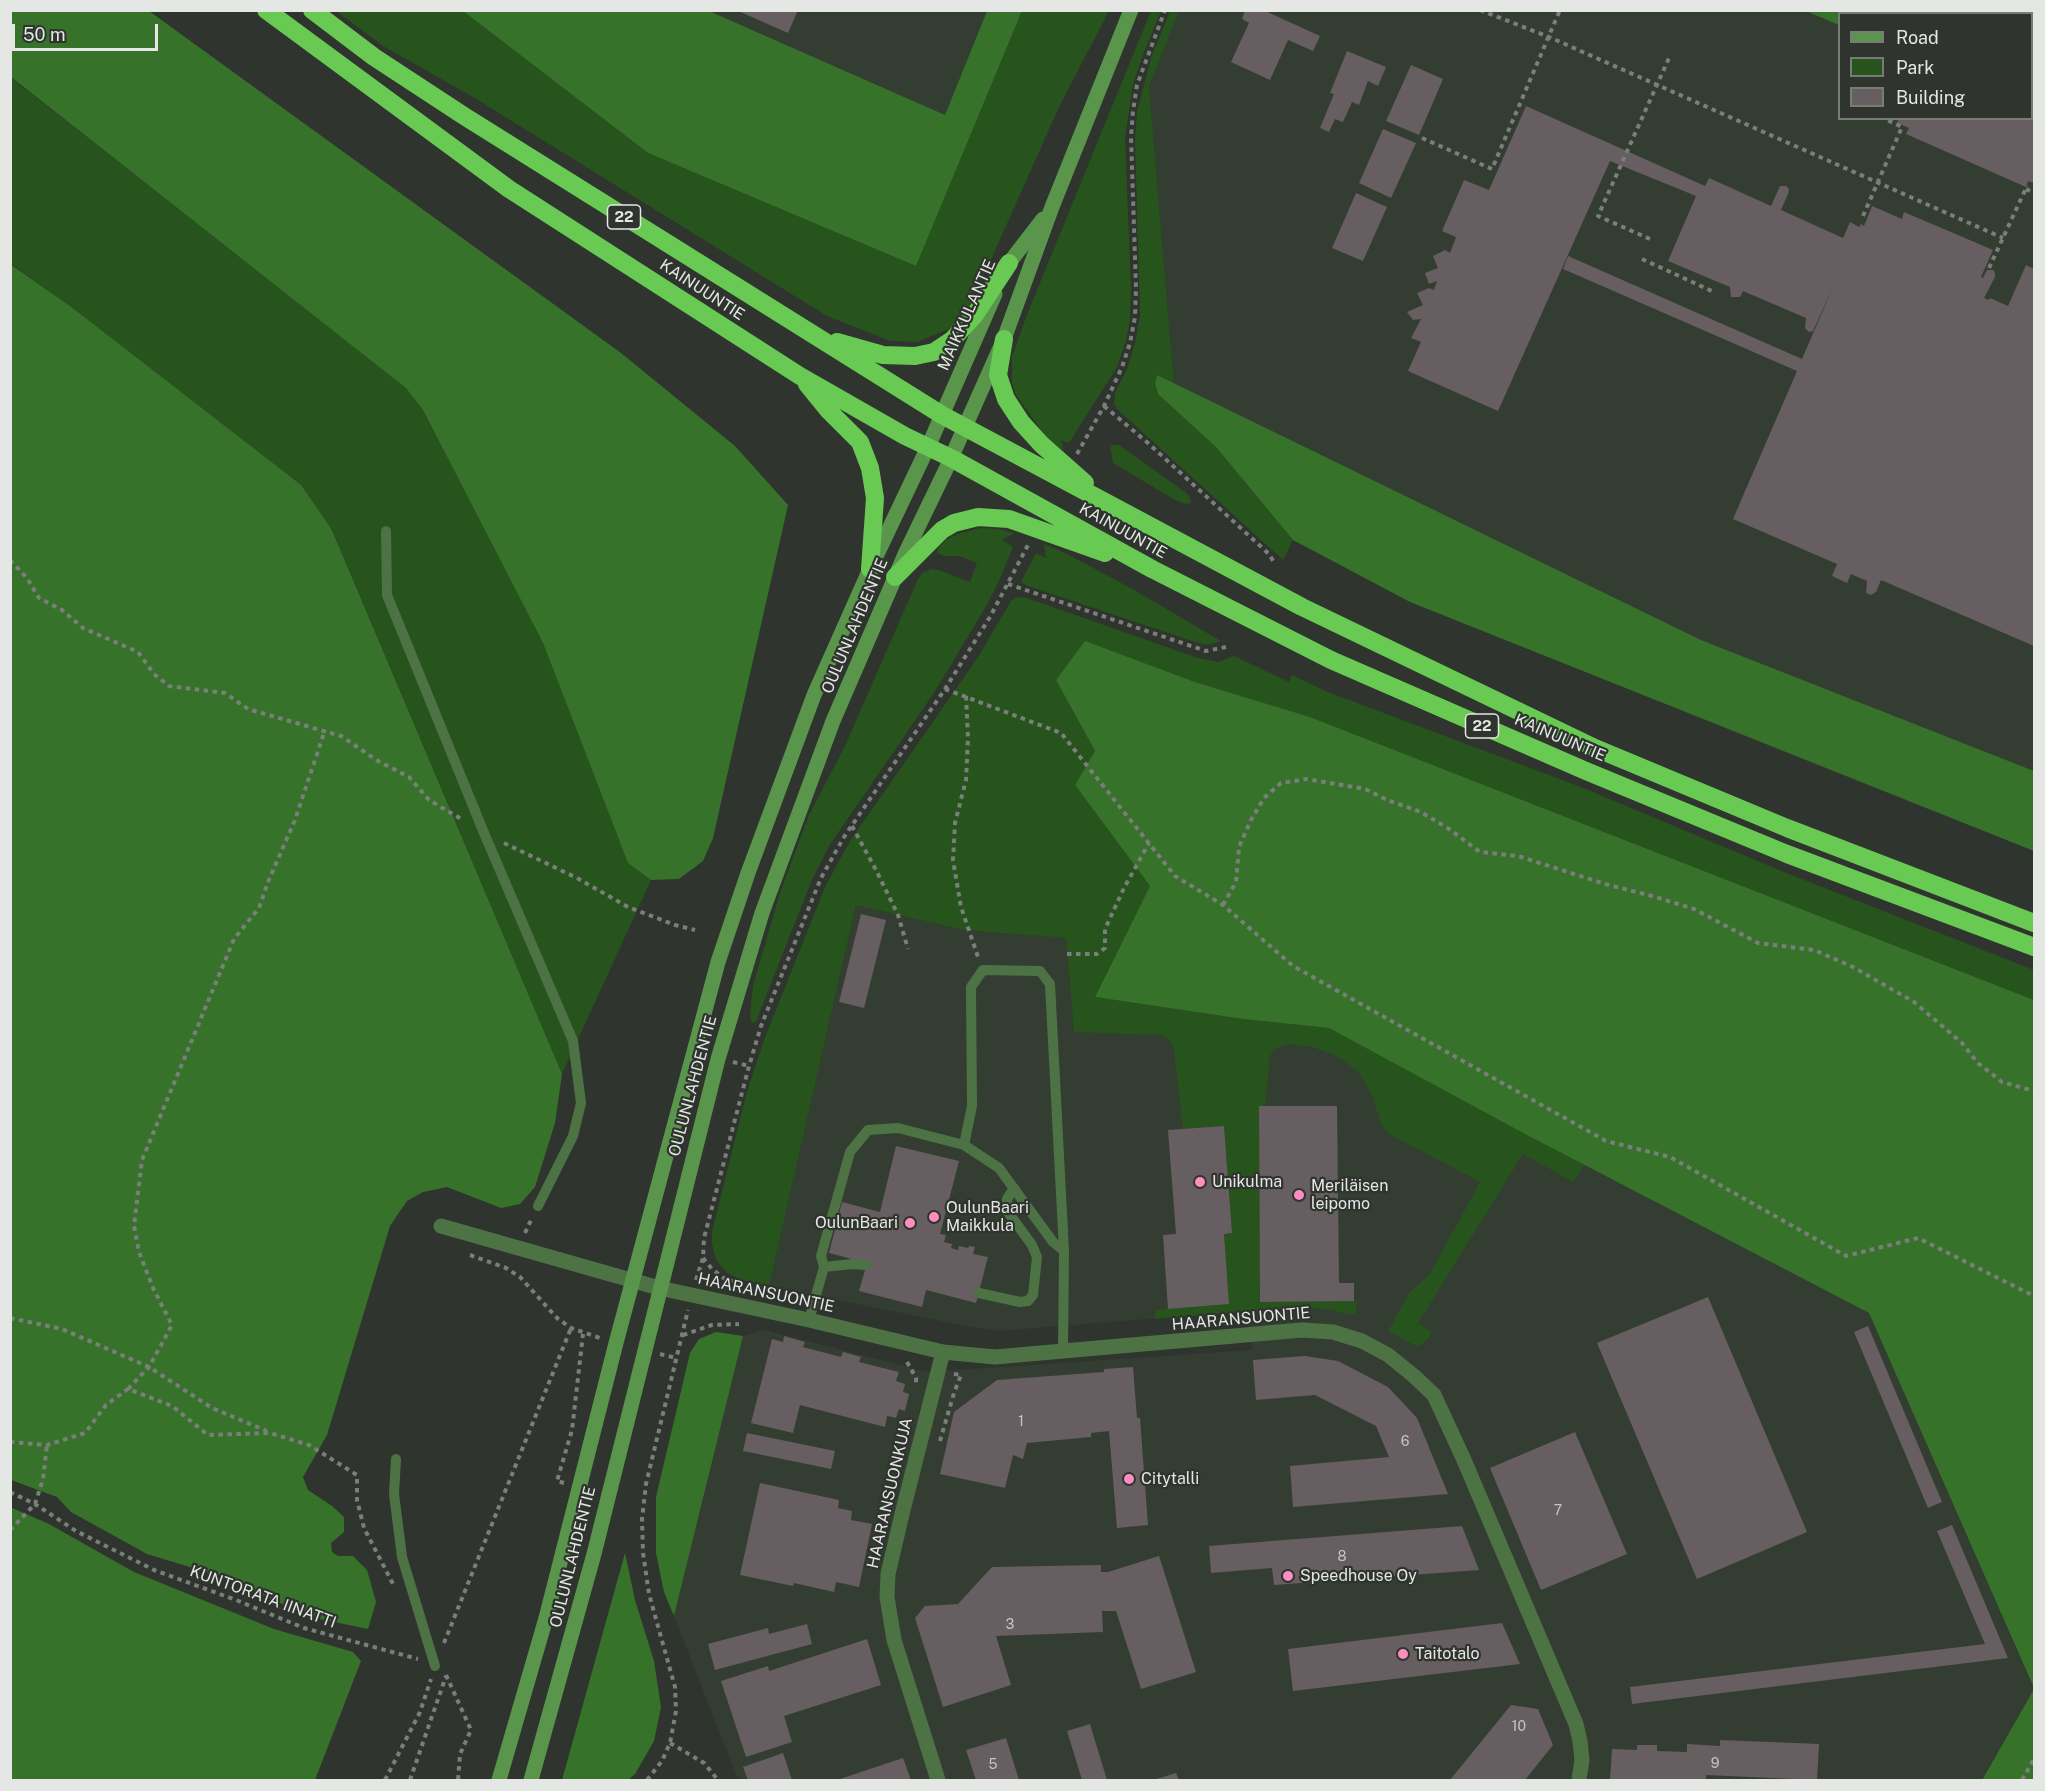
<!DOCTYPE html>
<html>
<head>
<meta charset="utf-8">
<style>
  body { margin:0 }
  #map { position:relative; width:2045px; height:1791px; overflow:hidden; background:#2f342e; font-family:"Public Sans",sans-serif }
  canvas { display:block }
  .frame { position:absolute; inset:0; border:12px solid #e4e7e4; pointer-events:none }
  .legend { position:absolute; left:1838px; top:12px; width:195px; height:108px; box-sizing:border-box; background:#2f342e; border:2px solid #777c77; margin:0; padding:8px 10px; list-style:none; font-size:18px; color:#e4e7e4 }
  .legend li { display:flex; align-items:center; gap:12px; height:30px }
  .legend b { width:30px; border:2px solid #777c77 }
  .scale { position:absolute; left:12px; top:24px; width:146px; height:27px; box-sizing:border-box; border:3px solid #e4e7e4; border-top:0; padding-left:8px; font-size:18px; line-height:21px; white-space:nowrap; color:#e4e7e4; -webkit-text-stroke:4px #2f342e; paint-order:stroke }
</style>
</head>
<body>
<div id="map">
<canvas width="2045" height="1791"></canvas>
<div class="frame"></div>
<ul class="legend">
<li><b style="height:8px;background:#59964c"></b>Road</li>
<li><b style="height:16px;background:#27531d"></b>Park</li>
<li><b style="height:16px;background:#675e61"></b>Building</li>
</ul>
<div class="scale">50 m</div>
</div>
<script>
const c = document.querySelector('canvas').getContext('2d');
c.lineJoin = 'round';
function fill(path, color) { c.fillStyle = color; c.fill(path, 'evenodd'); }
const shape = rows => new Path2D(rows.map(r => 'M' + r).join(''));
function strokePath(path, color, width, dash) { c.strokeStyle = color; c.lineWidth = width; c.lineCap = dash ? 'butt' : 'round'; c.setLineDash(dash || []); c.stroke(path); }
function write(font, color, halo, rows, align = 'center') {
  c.font = font + ' "Public Sans",sans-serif'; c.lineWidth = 4.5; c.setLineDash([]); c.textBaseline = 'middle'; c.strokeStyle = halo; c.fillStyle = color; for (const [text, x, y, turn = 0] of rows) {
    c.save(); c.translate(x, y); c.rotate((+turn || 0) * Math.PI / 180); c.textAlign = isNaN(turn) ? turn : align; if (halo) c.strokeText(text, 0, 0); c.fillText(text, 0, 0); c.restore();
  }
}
fill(shape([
  [1179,10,1906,10,1913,13,1840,14,1840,118,2032,118,2032,66,2034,68,2034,771,1701,640,1174,384,1149,86],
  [709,11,987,11,945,115],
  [856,905,963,930,1066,938,1074,1032,1329,1028,1527,1135,1869,1313,2034,1689,1981,1780,738,1780,674,1616,743,1336,764,1330,928,1372,1252,1350,1246,1311,999,1331,965,1326,769,1286]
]), '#343d32');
fill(shape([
  [336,11,463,11,648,153,916,266,1022,11,1109,11,1060,105,972,302,960,321,947,330,917,342,890,341,827,316,473,97,383,46],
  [1151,11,1161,11,1142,57,1133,85,1125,137,1131,288,1130,320,1126,341,1117,367,1069,443,1061,440,1064,451,1046,437,1016,395,1012,384,1012,357,1026,317],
  [1170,11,1179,11,1149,86,1174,384,1157,375,1155,383,1159,394,1216,447,1293,540,1283,560,1117,409,1114,404,1115,393,1127,369,1135,343,1140,316,1135,140,1137,112,1151,58],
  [10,77,406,387,423,410,543,643,628,863,651,880,562,1074,332,529,70,306,11,264],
  [1110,445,1119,445,1185,492,1189,496,1191,503,1185,504,1175,500,1113,463],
  [980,528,998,529,1015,533,1002,540,1013,547,1000,579,988,603,934,693,829,846,811,882,756,1022,752,1023,750,1018,753,985,780,893,809,815,845,746,917,581,922,573,931,569,939,570,970,582,977,563,959,556,945,556,937,553,938,548,947,539,958,534],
  [1044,544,1065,553,1129,587,1221,641,1207,645,1195,642,1028,586,1021,582,1036,553,1046,558],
  [1024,597,1198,658,1218,662,1234,656,1289,682,1292,675,1328,692,1581,787,1784,872,2034,970,2034,1000,1310,717,1195,682,1085,642,1056,680,1095,751,1075,785,1150,886,1095,997,1243,1019,1329,1028,1584,1165,1573,1182,1523,1154,1418,1323,1431,1332,1429,1338,1418,1347,1388,1331,1410,1292,1429,1275,1480,1182,1387,1133,1380,1122,1373,1097,1358,1072,1341,1058,1313,1047,1288,1044,1274,1049,1270,1056,1265,1106,1259,1107,1260,1302,1354,1301,1357,1302,1356,1313,1351,1315,1333,1310,1301,1307,1155,1319,1155,1310,1229,1304,1224,1234,1232,1233,1224,1126,1183,1129,1174,1050,1169,1039,1161,1035,1074,1032,1066,938,963,930,856,905,769,1286,742,1280,727,1273,716,1260,712,1244,712,1232,746,1095,764,1040,825,887,850,841,978,657,1011,601,1015,598]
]), '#27531d');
fill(shape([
  [10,11,149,11,621,353,735,446,788,505,713,838,703,861,679,879,651,880,628,863,543,643,423,410,406,388,11,77],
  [463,11,709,11,945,115,987,11,1022,11,916,266,648,153],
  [1906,11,1912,13,1840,14,1839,25,1806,11],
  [10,264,70,306,301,485,332,530,562,1074,555,1123,535,1187,520,1204,501,1208,447,1187,423,1192,407,1201,390,1226,327,1435,303,1477,308,1490,332,1506,344,1517,344,1532,331,1543,332,1552,338,1556,353,1556,367,1570,376,1602,368,1629,310,1617,226,1578,147,1554,71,1512,57,1497,11,1480],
  [1157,375,1701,640,2034,771,2034,851,1410,602,1293,540,1216,447,1158,394,1155,383],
  [1085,641,1195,682,1310,717,2034,1000,2034,1688,1869,1313,1527,1135,1329,1028,1243,1019,1095,997,1150,886,1075,785,1095,751,1056,680],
  [716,1332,743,1336,674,1616,664,1592,656,1553,656,1497,690,1353,699,1339],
  [10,1507,49,1524,134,1572,274,1629,353,1652,361,1661,315,1780,11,1780],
  [625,1553,635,1600,654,1661,661,1707,654,1741,635,1774,628,1780,562,1780],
  [2034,1689,2034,1780,1981,1780,1982,1780]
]), '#37722a');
fill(shape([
  [736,10,798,10,788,33],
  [1245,10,1263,10,1320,36,1313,51,1288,40,1270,80,1231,62,1249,23,1242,19],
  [1347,51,1386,67,1378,86,1368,81,1359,105,1352,102,1343,122,1335,119,1329,132,1320,128,1334,94,1330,93],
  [1411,65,1443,79,1419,135,1386,121],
  [2032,104,2034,105,2034,183,2028,181,2026,187,1906,134,1909,128,1897,123,1899,118,2032,118],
  [1526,106,1705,186,1709,178,1771,206,1780,186,1786,186,1789,189,1788,194,1781,210,1843,238,1850,222,1859,227,1861,224,1864,226,1872,206,1902,219,1904,212,1993,250,1981,277,1983,278,1987,270,1993,270,1995,273,1995,277,1984,298,1989,300,1990,298,2008,306,2026,265,2034,269,2034,646,1881,580,1876,592,1871,595,1866,593,1867,581,1851,574,1847,583,1832,576,1837,564,1733,519,1797,371,1563,269,1568,256,1802,359,1834,285,1813,331,1809,332,1805,328,1806,318,1743,291,1740,297,1731,297,1730,287,1668,261,1696,196,1610,161,1498,411,1408,371,1421,342,1411,338,1421,319,1413,320,1407,312,1423,305,1417,293,1429,288,1434,290,1437,281,1429,284,1425,273,1438,268,1433,256,1445,250,1450,253,1456,237,1442,231,1464,180,1489,190],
  [1383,129,1416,143,1391,198,1359,183],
  [1356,193,1387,207,1363,261,1332,248],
  [861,914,886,920,864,1008,839,1002],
  [1259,1106,1337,1106,1339,1283,1354,1283,1354,1301,1260,1302],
  [1224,1126,1232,1233,1224,1234,1229,1304,1168,1309,1163,1235,1176,1234,1168,1130],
  [896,1146,959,1161,940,1234,946,1235,944,1242,952,1244,951,1248,958,1250,959,1246,968,1248,969,1246,975,1247,973,1254,988,1257,976,1303,926,1290,922,1307,859,1291,867,1263,829,1253,842,1202,880,1212],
  [1708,1297,1807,1532,1697,1579,1597,1343],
  [1868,1326,1942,1502,1928,1508,1854,1332],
  [784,1336,805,1342,803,1347,841,1357,843,1352,861,1357,859,1362,899,1372,896,1381,905,1384,903,1392,909,1394,905,1411,899,1409,896,1418,887,1416,885,1427,800,1405,793,1433,751,1423,772,1339,783,1342],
  [1305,1356,1338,1361,1388,1387,1417,1418,1448,1494,1293,1507,1290,1466,1389,1457,1376,1426,1315,1395,1256,1400,1253,1360],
  [1133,1367,1137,1418,1140,1418,1148,1525,1117,1528,1109,1431,1091,1433,1091,1437,1027,1443,1023,1459,1013,1455,1005,1488,940,1474,954,1412,997,1380,1104,1372,1104,1369],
  [1575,1432,1627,1554,1541,1590,1490,1468],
  [747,1433,835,1451,831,1469,743,1451],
  [760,1483,839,1500,838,1508,852,1511,851,1520,872,1524,859,1587,836,1582,834,1592,794,1583,793,1586,740,1575],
  [1952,1525,2008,1658,1632,1704,1630,1687,1985,1644,1937,1531],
  [1462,1526,1479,1570,1274,1585,1272,1568,1211,1573,1209,1546],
  [1159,1556,1196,1672,1141,1689,1116,1611,1102,1611,1103,1632,996,1636,1011,1685,943,1707,915,1618,925,1606,958,1604,992,1567,1101,1565,1101,1572,1108,1572],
  [1502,1623,1520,1664,1293,1691,1288,1649],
  [807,1624,812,1644,715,1670,708,1644,768,1628,769,1634],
  [867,1639,881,1685,784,1716,792,1742,746,1757,721,1681,768,1666,769,1671],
  [1511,1705,1538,1709,1553,1745,1525,1780,1450,1780],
  [1090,1724,1107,1780,1082,1780,1067,1731],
  [1006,1738,1019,1780,976,1780,966,1750],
  [1720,1740,1819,1744,1817,1780,1706,1775,1706,1780,1610,1779,1612,1749,1637,1750,1637,1745,1657,1745,1657,1751,1687,1752,1687,1744,1720,1746],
  [783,1753,792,1780,748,1780,743,1767],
  [903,1758,911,1780,837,1780],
  [1176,1773,1179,1780,1153,1780]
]), '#675e61');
strokePath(shape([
  [1480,10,1549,37,2003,238],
  [1923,10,1930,14],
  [2032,59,2034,60],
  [1422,138,1492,169,1560,10],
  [2026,189,2034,193],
  [1863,216,1902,127,1883,118],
  [1650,239,1598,216,1669,58],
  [1642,259,1714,292],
  [1989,268,2027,186],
  [1104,406,1148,443,1269,554,1275,564],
  [1077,454,1104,406,1122,367,1130,343,1135,317,1136,288,1131,137,1133,111,1137,85,1165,10],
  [10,560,27,578,39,598,62,610,83,628,138,652,154,674,169,686,225,693,248,709,341,736,378,761,409,777,429,800,463,820],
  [1008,584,1206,651,1226,647],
  [945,689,1061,733,1175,876,1223,905,1293,966,1606,1141,1670,1157,1846,1256,1918,1238,2034,1296],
  [966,696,968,738,966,780,955,823,953,860,961,907,978,957],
  [852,826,876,870,898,915,908,949],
  [504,843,577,878,628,907,675,925,695,930],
  [1223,905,1236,882,1239,847,1251,820,1264,798,1281,783,1307,779,1365,789,1387,800,1421,812,1449,829,1480,852,1518,856,1605,884,1652,896,1694,909,1758,943,1814,950,1853,967,1914,1002,1962,1043,1978,1063,2002,1082,2034,1091],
  [1067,954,1097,954,1105,948,1105,929,1124,888,1149,843],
  [733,1062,749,1066],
  [525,1233,532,1218],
  [470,1255,506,1268,520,1277,557,1318,571,1328,600,1338],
  [703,1258,712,1269,725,1279,772,1293],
  [696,1280,703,1258,704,1238,749,1066,761,1026,821,878,844,837,945,689,990,617,1028,545],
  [10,1318,62,1329,149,1367,212,1408,267,1431],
  [683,1335,712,1325,739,1324],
  [660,1354,676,1358],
  [907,1362,916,1378,916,1383],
  [128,1389,149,1367,172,1325,153,1288,139,1252,134,1226,142,1160,234,939,259,908,268,882,295,820,325,730],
  [940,1441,954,1393,961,1375,954,1374],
  [10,1442,47,1445,85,1433,106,1405,128,1389,172,1406,208,1435,270,1433,309,1445,357,1475,357,1500,364,1528,393,1584],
  [564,1483,557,1481,572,1430,583,1334],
  [10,1492,35,1504,76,1531,154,1570,236,1600,304,1628,418,1659],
  [10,1530,35,1504,43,1479,47,1445],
  [444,1643,571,1328],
  [446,1675,471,1730,460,1754,458,1780],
  [670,1743,704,1763,718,1780],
  [385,1780,420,1712,431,1679],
  [410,1780,446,1676],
  [647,1780,662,1761,670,1743,676,1711,675,1687,649,1594,643,1553,642,1519,646,1484,688,1310],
  [2022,1780,2034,1759]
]), '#7b7f7b', 4, [4.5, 4.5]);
strokePath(shape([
  [386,531,387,595,484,833,573,1041,581,1103,573,1136,538,1206],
  [964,1145,972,1106,971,987,983,970,1040,971,1050,984,1064,1251,1063,1352],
  [824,1267,852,1264,866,1265],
  [979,1293,1020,1302,1028,1301,1033,1295,1037,1257,1032,1245,1008,1212,1007,1199,1014,1188],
  [809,1320,824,1267,821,1256,850,1152,868,1130,898,1128,964,1145,999,1168,1053,1242,1064,1251],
  [396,1459,394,1494,402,1557,435,1666]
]), '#4d7345', 10);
strokePath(shape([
  [441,1226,659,1288,809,1320,943,1352,995,1357,1302,1330,1333,1332,1362,1341,1388,1355,1414,1376,1434,1395,1464,1460,1576,1724,1580,1741,1582,1760,1579,1780],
  [938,1780,894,1640,887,1597,888,1574,903,1510,943,1352]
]), '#4d7345', 15);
strokePath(shape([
  [1977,10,1984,14],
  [2032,34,2034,36],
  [1005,272,1009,263,1043,219],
  [499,1780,546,1618,616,1343,718,962,748,873,814,695,870,569,928,447,995,294],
  [531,1780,594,1554,718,1059,762,913,833,721,906,552,948,465,1004,339,1052,207,1131,10]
]), '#59964c', 15);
strokePath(shape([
  [266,10,509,189,800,376,905,436,951,458,1152,569,1331,660,1586,771,1787,854,2034,947],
  [312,10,374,57,464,116,942,415,1302,607,1595,748,1787,828,2034,923],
  [1004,339,998,375,1006,399,1021,422,1041,444,1085,483],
  [837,342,883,355,915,356,934,352,952,340,974,316,1009,263],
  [807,384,829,411,860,442,870,468,875,498,870,569],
  [895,577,942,530,954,523,978,517,1009,519,1105,553]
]), '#68ca53', 18);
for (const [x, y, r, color] of [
  [1200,1182,6,"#fd8ebf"],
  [1299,1195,6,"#fd8ebf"],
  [934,1217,6,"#fd8ebf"],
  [910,1223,6,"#fd8ebf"],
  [1129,1479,6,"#fd8ebf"],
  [1288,1576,6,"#fd8ebf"],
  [1403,1654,6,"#fd8ebf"]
]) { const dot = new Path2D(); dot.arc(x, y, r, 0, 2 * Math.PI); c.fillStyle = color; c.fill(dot); strokePath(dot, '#2f342e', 2); }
write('14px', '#c5c5c3', null, [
  ["1",1021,1422],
  ["6",1405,1442],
  ["7",1558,1511],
  ["8",1342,1557],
  ["3",1010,1625],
  ["10",1519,1727],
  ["9",1715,1764],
  ["5",993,1765]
]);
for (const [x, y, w] of [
  [624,217,33],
  [1482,726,33]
]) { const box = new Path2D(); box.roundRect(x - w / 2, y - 12, w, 24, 4.5); c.fillStyle = '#2f342e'; c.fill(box); strokePath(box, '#e4e7e4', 1.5); }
write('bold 15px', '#e4e7e4', null, [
  ["22",624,217],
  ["22",1482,726]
]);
write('16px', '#e4e7e4', '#2f342e', [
  ["KAINUUNTIE",702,290,33],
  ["MAIKKULANTIE",967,315,-66],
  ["KAINUUNTIE",1123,531,29],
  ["OULUNLAHDENTIE",855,626,-67],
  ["KAINUUNTIE",1560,738,23],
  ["OULUNLAHDENTIE",693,1086,-75],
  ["HAARANSUONTIE",766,1293,12],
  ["HAARANSUONTIE",1241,1319,-5],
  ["HAARANSUONKUJA",890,1493,-77],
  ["OULUNLAHDENTIE",573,1557,-76],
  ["KUNTORATA IINATTI",263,1597,20]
]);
write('16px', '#e4e7e4', '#2f342e', [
  ["Unikulma",1212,1182],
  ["Meriläisen",1311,1186],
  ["leipomo",1311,1204],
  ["OulunBaari",946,1208],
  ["Maikkula",946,1226],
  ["OulunBaari",898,1223,"right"],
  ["Citytalli",1141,1479],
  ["Speedhouse Oy",1300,1576],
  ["Taitotalo",1415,1654]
], 'left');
</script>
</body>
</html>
